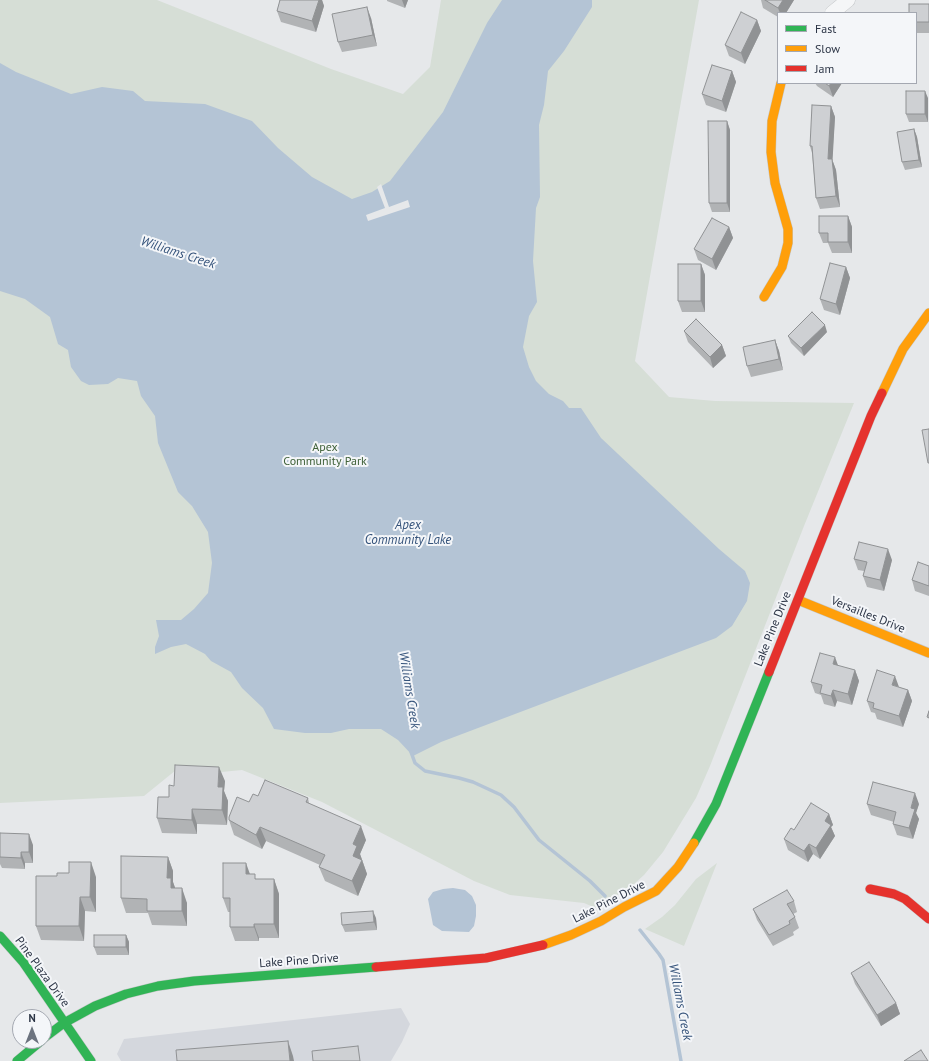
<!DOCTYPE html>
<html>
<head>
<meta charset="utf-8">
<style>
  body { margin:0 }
  #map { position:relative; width:929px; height:1061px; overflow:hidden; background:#e6e8ea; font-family:"PT Sans",sans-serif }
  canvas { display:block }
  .legend { position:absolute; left:777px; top:12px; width:140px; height:72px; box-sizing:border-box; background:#f4f6f9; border:1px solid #a4a8b1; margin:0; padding:5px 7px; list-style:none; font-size:12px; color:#2b3445 }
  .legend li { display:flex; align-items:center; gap:8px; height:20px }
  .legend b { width:20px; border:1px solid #a4a8b1 }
  .north { position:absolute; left:12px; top:1009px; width:40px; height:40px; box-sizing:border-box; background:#f4f6f9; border:1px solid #a4a8b1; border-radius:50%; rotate:0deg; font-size:11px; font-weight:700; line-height:16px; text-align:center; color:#2b3445 }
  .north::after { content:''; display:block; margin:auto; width:14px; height:18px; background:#6c737f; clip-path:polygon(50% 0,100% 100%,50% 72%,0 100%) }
</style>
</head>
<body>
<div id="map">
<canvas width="929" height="1061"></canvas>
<ul class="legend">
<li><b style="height:5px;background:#30b455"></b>Fast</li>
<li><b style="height:5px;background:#ff9f0a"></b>Slow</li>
<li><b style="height:5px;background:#e5322d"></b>Jam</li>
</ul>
<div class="north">N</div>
</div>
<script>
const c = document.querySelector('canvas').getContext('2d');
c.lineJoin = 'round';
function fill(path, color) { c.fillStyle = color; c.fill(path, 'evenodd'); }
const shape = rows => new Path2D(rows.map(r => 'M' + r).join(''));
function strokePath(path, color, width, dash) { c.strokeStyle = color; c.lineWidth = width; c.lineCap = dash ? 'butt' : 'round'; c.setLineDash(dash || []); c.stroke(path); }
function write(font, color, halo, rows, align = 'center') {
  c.font = font + ' "PT Sans",sans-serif'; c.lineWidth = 4; c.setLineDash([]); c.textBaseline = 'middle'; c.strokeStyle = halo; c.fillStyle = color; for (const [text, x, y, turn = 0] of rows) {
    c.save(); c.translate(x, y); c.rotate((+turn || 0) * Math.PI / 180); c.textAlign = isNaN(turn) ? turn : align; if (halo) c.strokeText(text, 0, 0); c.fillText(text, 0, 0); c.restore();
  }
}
fill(shape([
  [401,1008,410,1024,402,1042,391,1061,121,1061,117,1054,124,1039]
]), '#d4d7dd');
fill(shape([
  [0,0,157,0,331,69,403,94,430,67,441,0,699,0,635,361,669,397,715,401,854,403,804,526,710,766,696,798,663,852,644,875,634,884,617,896,596,908,584,903,510,895,474,881,322,802,242,770,211,773,181,766,144,796,0,803],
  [717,863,684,946,645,929,662,917,675,905,696,879]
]), '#d6ded6');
fill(shape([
  [502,0,592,0,592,7,564,51,548,71,544,105,539,125,540,197,536,208,533,261,537,302,529,316,523,347,529,367,536,381,549,394,563,401,569,408,581,408,601,438,719,549,745,571,750,583,747,601,732,626,716,638,441,742,413,756,398,740,381,729,349,729,331,733,305,733,274,729,263,708,242,688,231,672,211,661,205,654,186,644,171,647,155,654,155,647,159,636,156,620,181,620,194,609,208,593,212,563,208,532,192,506,178,492,158,443,155,416,141,396,137,381,118,378,108,384,89,385,81,381,71,367,68,350,58,344,50,317,25,299,0,291,0,63,16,72,71,94,102,87,133,91,145,101,205,104,252,121,278,148,312,177,352,199,372,192,390,181,443,112,487,23],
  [453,888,465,890,472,896,476,905,476,916,474,926,469,932,442,931,433,925,428,899,433,892,443,889]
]), '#b4c4d5');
fill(shape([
  [381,184,389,207,408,200,410,207,368,221,366,215,385,208,377,187]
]), '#e6e8ea');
strokePath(shape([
  [411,752,415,763,425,771,459,778,473,782,501,795,514,807,539,840,590,881,605,896],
  [640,930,659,954,663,960,681,1061]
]), '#b4c4d5', 3.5);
const street = shape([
  [832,13,848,0]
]);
const fast = shape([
  [694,843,716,804,769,672],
  [0,936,23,962,91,1061],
  [44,1038,64,1023,95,1006,126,994,158,986,194,981,376,967],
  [17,1061,41,1041]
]);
const slow = shape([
  [764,297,782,267,788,243,788,229,775,183,771,152,772,121,781,83],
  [882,393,903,349,929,313],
  [798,600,929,653],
  [543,945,571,935,601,921,624,907,656,891,678,867,694,843]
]);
const jam = shape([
  [769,672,871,416,882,393],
  [870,889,894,894,905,899,929,919],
  [376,967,486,958,543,945]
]);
strokePath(street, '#c4c6c8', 15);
strokePath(fast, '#c4c6c8', 10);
strokePath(slow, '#c4c6c8', 10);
strokePath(jam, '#c4c6c8', 10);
strokePath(street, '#f5f6f7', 14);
strokePath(fast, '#30b455', 9);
strokePath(slow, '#ff9f0a', 9);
strokePath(jam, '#e5322d', 9);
fill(shape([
  [280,0,322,0,324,6,316,32,281,22,277,11],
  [387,0,408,0,405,8,387,1],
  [761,0,794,0,786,13,778,13,778,17,763,8],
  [929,4,929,33,916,33,916,13],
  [371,18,377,46,342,52,338,42],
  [757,20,761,31,745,64,729,56,725,45],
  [732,71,736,82,726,112,706,105,702,94],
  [815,83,842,83,833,97,817,86],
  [928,98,928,122,909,122,906,114],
  [831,106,835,117,832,159,836,170,840,207,820,209,816,198,812,153,810,146],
  [727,121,730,130,730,212,712,212,709,203],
  [914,129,917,137,922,167,905,170,902,162],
  [848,216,852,227,852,253,832,253,828,243,823,243,819,233],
  [729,227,733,238,716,270,698,260,694,249],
  [701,264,705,275,705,312,682,312,678,301],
  [846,267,850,278,840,315,824,310,820,299],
  [684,331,722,345,726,356,713,368,688,342],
  [827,332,804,356,791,343,788,336],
  [775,340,779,351,783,370,751,377,747,366],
  [854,559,892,560,884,591,867,587,863,576,864,571,858,570],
  [929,566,929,596,915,591,912,580],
  [838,666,855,670,859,681,852,705,837,701,835,707,824,704,821,695,815,693,811,682],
  [899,687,908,690,912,701,903,727,877,719,875,713,871,712,867,701],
  [225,781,224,791,228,801,227,825,197,824,197,834,162,833,157,818,169,797,174,786],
  [258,796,308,798,309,803,366,840,360,854,367,874,358,896,325,881,319,867,320,865,266,841,262,849,234,835,229,820,249,802],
  [867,804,919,804,916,813,919,819,913,839,897,835,893,824,894,822,871,815],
  [829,814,833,825,831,827,835,836,820,859,813,854,808,862,788,850,784,839,794,830],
  [0,833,33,845,33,863,25,863,25,869,2,868,0,864],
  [168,857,173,871,173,882,175,888,187,903,187,926,152,925,148,913,126,913,121,898],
  [250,874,256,879,274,879,279,894,279,938,259,938,259,941,235,941,230,927,230,912,228,912,223,898],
  [96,877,96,912,85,911,84,941,41,940,36,926],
  [794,901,797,912,793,914,795,917,799,928,793,932,794,935,773,946,757,920,753,909],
  [376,918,377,930,345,932,342,925],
  [126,935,129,942,129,955,97,955,94,947],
  [851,973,896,1003,900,1014,881,1026,855,984]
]), '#b1b3b5');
fill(shape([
  [319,0,322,0,324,6,316,32,312,21],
  [402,0,408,0,405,8],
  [783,0,794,0,786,13,780,13,778,8],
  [367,7,371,18,377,46,373,35],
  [757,20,761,31,745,64,741,53],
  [732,71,736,82,726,112,722,101],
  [831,83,842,83,833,97,829,86],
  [925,91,928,98,928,122,925,114],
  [831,106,835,117,832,170,828,159],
  [727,121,730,130,730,212,727,203],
  [914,129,917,137,922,167,919,160],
  [832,159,836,170,840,207,836,196],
  [848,216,852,227,852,253,848,242],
  [729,227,733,238,716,270,712,259],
  [701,264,705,275,705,312,701,301],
  [846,267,850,278,840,315,836,304],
  [825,325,827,332,804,356,801,348],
  [775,340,779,351,783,370,779,359],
  [722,345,726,356,713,368,710,357],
  [888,549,892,560,884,591,880,580],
  [835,657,839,668,833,664],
  [855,670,859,681,852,705,848,694],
  [895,676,899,687,892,685],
  [833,690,837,701,835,707,831,696],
  [908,690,912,701,903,727,899,716],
  [219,767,225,781,224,791,228,801,227,825,222,810,218,787],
  [915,793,919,804,916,813,919,819,913,839,909,828,911,808],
  [192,809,197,824,197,834,192,820],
  [829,814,833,825,831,827,835,836,820,859,816,848,825,821],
  [361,826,366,840,360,854,367,874,358,896,352,881,353,844],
  [260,827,266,841,262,849,256,835],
  [29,834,33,845,33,863,29,852],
  [809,844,813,854,808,862,804,851],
  [21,852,25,863,25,869,21,858],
  [168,857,173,871,173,882,177,893,176,903,167,878],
  [91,862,96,877,96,912,90,897],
  [246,863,251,877,246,874],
  [274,879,279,894,279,938,274,924],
  [182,888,187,903,187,926,182,911],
  [80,897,85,911,84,941,79,926],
  [373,911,376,918,377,930,374,922],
  [254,924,259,938,259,941,254,927],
  [126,935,129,942,129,955,126,947],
  [896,1003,900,1014,881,1026,877,1015],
  [288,1041,293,1056,294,1061,290,1061]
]), '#909294');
const building = shape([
  [280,0,319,0,312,21,277,11,280,0],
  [765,0,783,0,778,8,765,0],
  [909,4,929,4,929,22,916,22,916,13,909,13,909,4],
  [367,7,373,35,338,42,332,14,367,7],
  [741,12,757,20,741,53,725,45,741,12],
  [712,65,732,71,722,101,702,94,712,65],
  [825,83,831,83,829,86,825,83],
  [906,91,925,91,925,114,906,114,906,91],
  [812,105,831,106,828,159,832,159,836,196,816,198,812,146,810,146,812,105],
  [708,121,727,121,727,203,709,203,708,121],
  [914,129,919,160,902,162,897,132,914,129],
  [819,216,848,216,848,242,828,242,828,233,819,233,819,216],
  [712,218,729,227,712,259,694,249,712,218],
  [830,263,846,267,836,304,820,299,830,263],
  [678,264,701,264,701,301,678,301,678,264],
  [812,312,825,325,801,348,788,336,812,312],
  [696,319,722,345,710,357,684,331,696,319],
  [775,340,779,359,747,366,743,347,775,340],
  [929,429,929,463,928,463,922,430,929,429],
  [859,542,888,549,880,580,863,576,867,562,854,559,859,542],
  [918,562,929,566,929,586,912,580,918,562],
  [820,653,835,657,833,664,855,670,848,694,833,690,831,696,820,693,822,685,811,682,820,653],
  [877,670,895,676,892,685,908,690,899,716,873,708,874,703,867,701,877,670],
  [929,711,929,718,927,717,929,711],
  [175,765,219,767,218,787,223,787,222,810,192,809,192,820,157,818,158,797,169,797,169,785,174,786,175,765],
  [265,780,308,798,306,802,361,826,353,844,357,846,353,856,362,860,352,881,319,867,325,855,260,827,256,835,229,820,229,817,237,797,249,802,253,794,258,796,265,780],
  [873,782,915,793,911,808,915,809,909,828,893,824,896,812,867,804,873,782],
  [811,803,829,814,825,821,831,825,816,848,809,844,804,851,784,839,791,828,794,830,811,803],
  [0,833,29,834,29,852,21,852,21,858,0,857,0,833],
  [121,856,168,857,167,878,171,878,171,888,182,888,182,911,147,911,147,899,121,898,121,856],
  [69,862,91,862,90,897,80,897,79,926,36,926,36,876,57,876,57,873,69,873,69,862],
  [223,863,246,863,246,874,255,874,255,879,274,879,274,924,254,924,254,927,230,927,230,898,223,898,223,863],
  [787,890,794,901,787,904,795,917,789,921,790,924,769,935,753,909,787,890],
  [373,911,374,922,342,925,341,913,373,911],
  [94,935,126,935,126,947,94,947,94,935],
  [869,962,896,1003,877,1015,851,973,869,962],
  [288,1041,290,1061,177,1061,176,1050,288,1041],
  [358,1046,360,1061,313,1061,312,1051,358,1046],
  [921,1050,928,1061,904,1061,921,1050]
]);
fill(building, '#ced0d3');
strokePath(building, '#909294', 1);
write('12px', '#3f6138', '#f4f6f9', [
  ["Apex",325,448],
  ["Community Park",325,462]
]);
write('12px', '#2b3445', '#f4f6f9', [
  ["Versailles Drive",868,615,22],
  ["Lake Pine Drive",773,629,-68],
  ["Lake Pine Drive",609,902,-27],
  ["Lake Pine Drive",299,961,-4],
  ["Pine Plaza Drive",42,972,54]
]);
write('italic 13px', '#34527a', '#f4f6f9', [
  ["Williams Creek",178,253,18],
  ["Apex",408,525],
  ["Community Lake",408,540],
  ["Williams Creek",409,690,81],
  ["Williams Creek",680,1002,79]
]);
</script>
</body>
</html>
